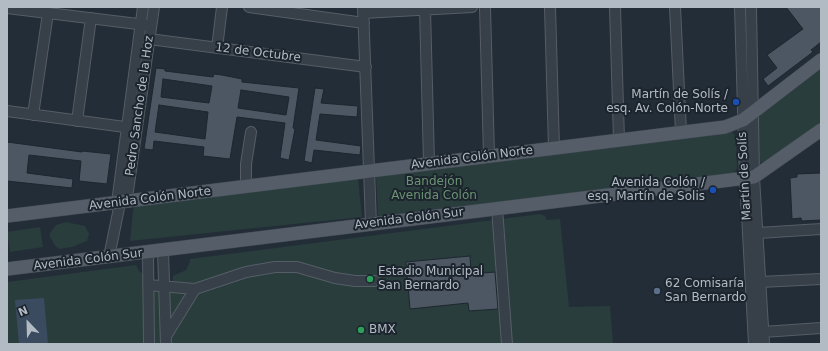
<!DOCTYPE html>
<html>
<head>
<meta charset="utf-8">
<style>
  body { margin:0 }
  #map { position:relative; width:828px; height:351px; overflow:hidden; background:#232d37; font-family:"DejaVu Sans",sans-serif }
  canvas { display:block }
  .frame { position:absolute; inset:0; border:8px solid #b2bac4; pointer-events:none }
  .north { position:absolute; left:8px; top:303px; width:40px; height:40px; -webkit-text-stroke:3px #1c242d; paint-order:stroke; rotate:337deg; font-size:11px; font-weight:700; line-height:16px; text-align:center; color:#b2bac4 }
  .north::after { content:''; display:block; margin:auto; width:14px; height:18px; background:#b2bac4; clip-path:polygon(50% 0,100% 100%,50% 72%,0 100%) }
</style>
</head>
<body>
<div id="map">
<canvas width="828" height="351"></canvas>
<div class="frame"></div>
<div class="north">N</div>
</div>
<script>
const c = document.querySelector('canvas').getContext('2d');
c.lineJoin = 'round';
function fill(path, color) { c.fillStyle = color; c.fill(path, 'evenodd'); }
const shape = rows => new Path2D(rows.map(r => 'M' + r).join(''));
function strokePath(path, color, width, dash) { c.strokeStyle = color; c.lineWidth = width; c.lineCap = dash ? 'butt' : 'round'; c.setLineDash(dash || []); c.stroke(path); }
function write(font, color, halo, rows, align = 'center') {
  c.font = font + ' "DejaVu Sans",sans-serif'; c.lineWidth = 4; c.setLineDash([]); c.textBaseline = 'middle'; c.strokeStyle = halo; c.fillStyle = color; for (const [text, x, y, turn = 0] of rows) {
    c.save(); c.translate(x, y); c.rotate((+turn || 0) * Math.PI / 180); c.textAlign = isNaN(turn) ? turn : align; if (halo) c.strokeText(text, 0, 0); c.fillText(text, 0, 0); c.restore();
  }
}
fill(shape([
  [821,64,821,123,772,160,759,163,758,162,756,117],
  [731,130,736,137,737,168,734,173,380,217,378,215,376,175],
  [358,179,362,217,130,241,134,202],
  [540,214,545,216,547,220,560,219,569,307,610,306,613,344,7,344,7,282,136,265,139,271,145,275,146,281,173,282,173,276,186,270,189,264,190,259],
  [66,222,85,226,89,234,87,241,72,247,60,249,56,247,50,237,50,233,56,225],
  [40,227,43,247,10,252,7,232]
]), '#293d3c');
fill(shape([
  [44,298,48,344,19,344,15,300]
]), '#3a4b5f');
const building = shape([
  [786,7,821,7,821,42,811,50,813,52,768,86,763,79,777,68,767,55,803,29,786,7],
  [156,68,165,69,165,71,213,77,214,74,222,75,242,79,242,82,299,88,293,128,295,129,289,160,280,158,285,123,237,117,230,159,203,156,204,147,154,141,153,150,144,149,156,68],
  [163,79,212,86,209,103,161,97,163,79],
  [241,90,289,97,286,115,238,108,241,90],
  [159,105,208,112,205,139,155,132,159,105],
  [315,88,324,89,321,103,358,106,357,117,320,114,316,140,361,146,360,155,314,150,312,163,304,161,315,88],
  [7,142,82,152,82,151,111,154,107,184,79,181,81,161,29,155,27,173,73,179,72,188,7,181,7,142],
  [821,173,821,220,802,221,801,218,792,219,790,178,797,177,797,174,821,173],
  [470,256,471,274,495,272,498,309,469,311,468,303,410,309,406,262,470,256]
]);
fill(building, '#4c5763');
strokePath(building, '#1e262f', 1);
const minor = shape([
  [249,7,364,23],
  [363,7,371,224],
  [485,7,489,156],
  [550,7,554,148],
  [615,7,619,140],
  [675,7,681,132],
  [740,7,745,178,754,344],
  [751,7,754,177,764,344],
  [7,8,146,25],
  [425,9,429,163],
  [363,13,472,7],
  [149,39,366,67],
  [217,48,222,7],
  [7,111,132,128],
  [33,115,48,13],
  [77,121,91,18],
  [246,187,246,164,251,132],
  [120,203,128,191,154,7],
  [497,208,507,344],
  [758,233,821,229],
  [163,251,166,344],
  [148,253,149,344],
  [109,257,120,203,118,195,143,7],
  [760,282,821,279],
  [148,285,195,289,246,272,275,267,297,267,335,278,355,281,375,281],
  [763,332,821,328],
  [166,336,195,289]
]);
const major = shape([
  [7,216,725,127,743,120,821,60],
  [7,269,754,177,821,130]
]);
strokePath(minor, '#555d66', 12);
strokePath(major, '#404851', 14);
strokePath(minor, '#373f48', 10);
strokePath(major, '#555e68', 13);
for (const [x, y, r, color] of [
  [736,102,4,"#1a4fb4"],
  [713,190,4,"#1a4fb4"],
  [370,279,4,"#2e9e5b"],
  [657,291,4,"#5c6f8a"],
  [361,330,4,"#2e9e5b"]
]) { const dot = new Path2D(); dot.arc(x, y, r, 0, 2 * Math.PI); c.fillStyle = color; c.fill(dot); strokePath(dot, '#1c242d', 1.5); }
write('12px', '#b2bac4', '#1c242d', [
  ["12 de Octubre",258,53,7],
  ["Pedro Sancho de la Hoz",140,106,-82],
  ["Avenida Colón Norte",472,158,-7],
  ["Martín de Solís",745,176,-93],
  ["Avenida Colón Norte",150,199,-7],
  ["Avenida Colón Sur",409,219,-7],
  ["Avenida Colón Sur",88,260,-7]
]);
write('12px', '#b2bac4', '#1c242d', [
  ["Martín de Solís /",728,95,"right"],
  ["esq. Av. Colón-Norte",728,109,"right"],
  ["Avenida Colón /",705,183,"right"],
  ["esq. Martín de Solis",705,197,"right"],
  ["Estadio Municipal",378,272],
  ["San Bernardo",378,286],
  ["62 Comisaría",665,284],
  ["San Bernardo",665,298],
  ["BMX",369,330]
], 'left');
write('12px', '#6b9372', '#1c242d', [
  ["Bandejón",434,182],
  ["Avenida Colón",434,196]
]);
</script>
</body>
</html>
